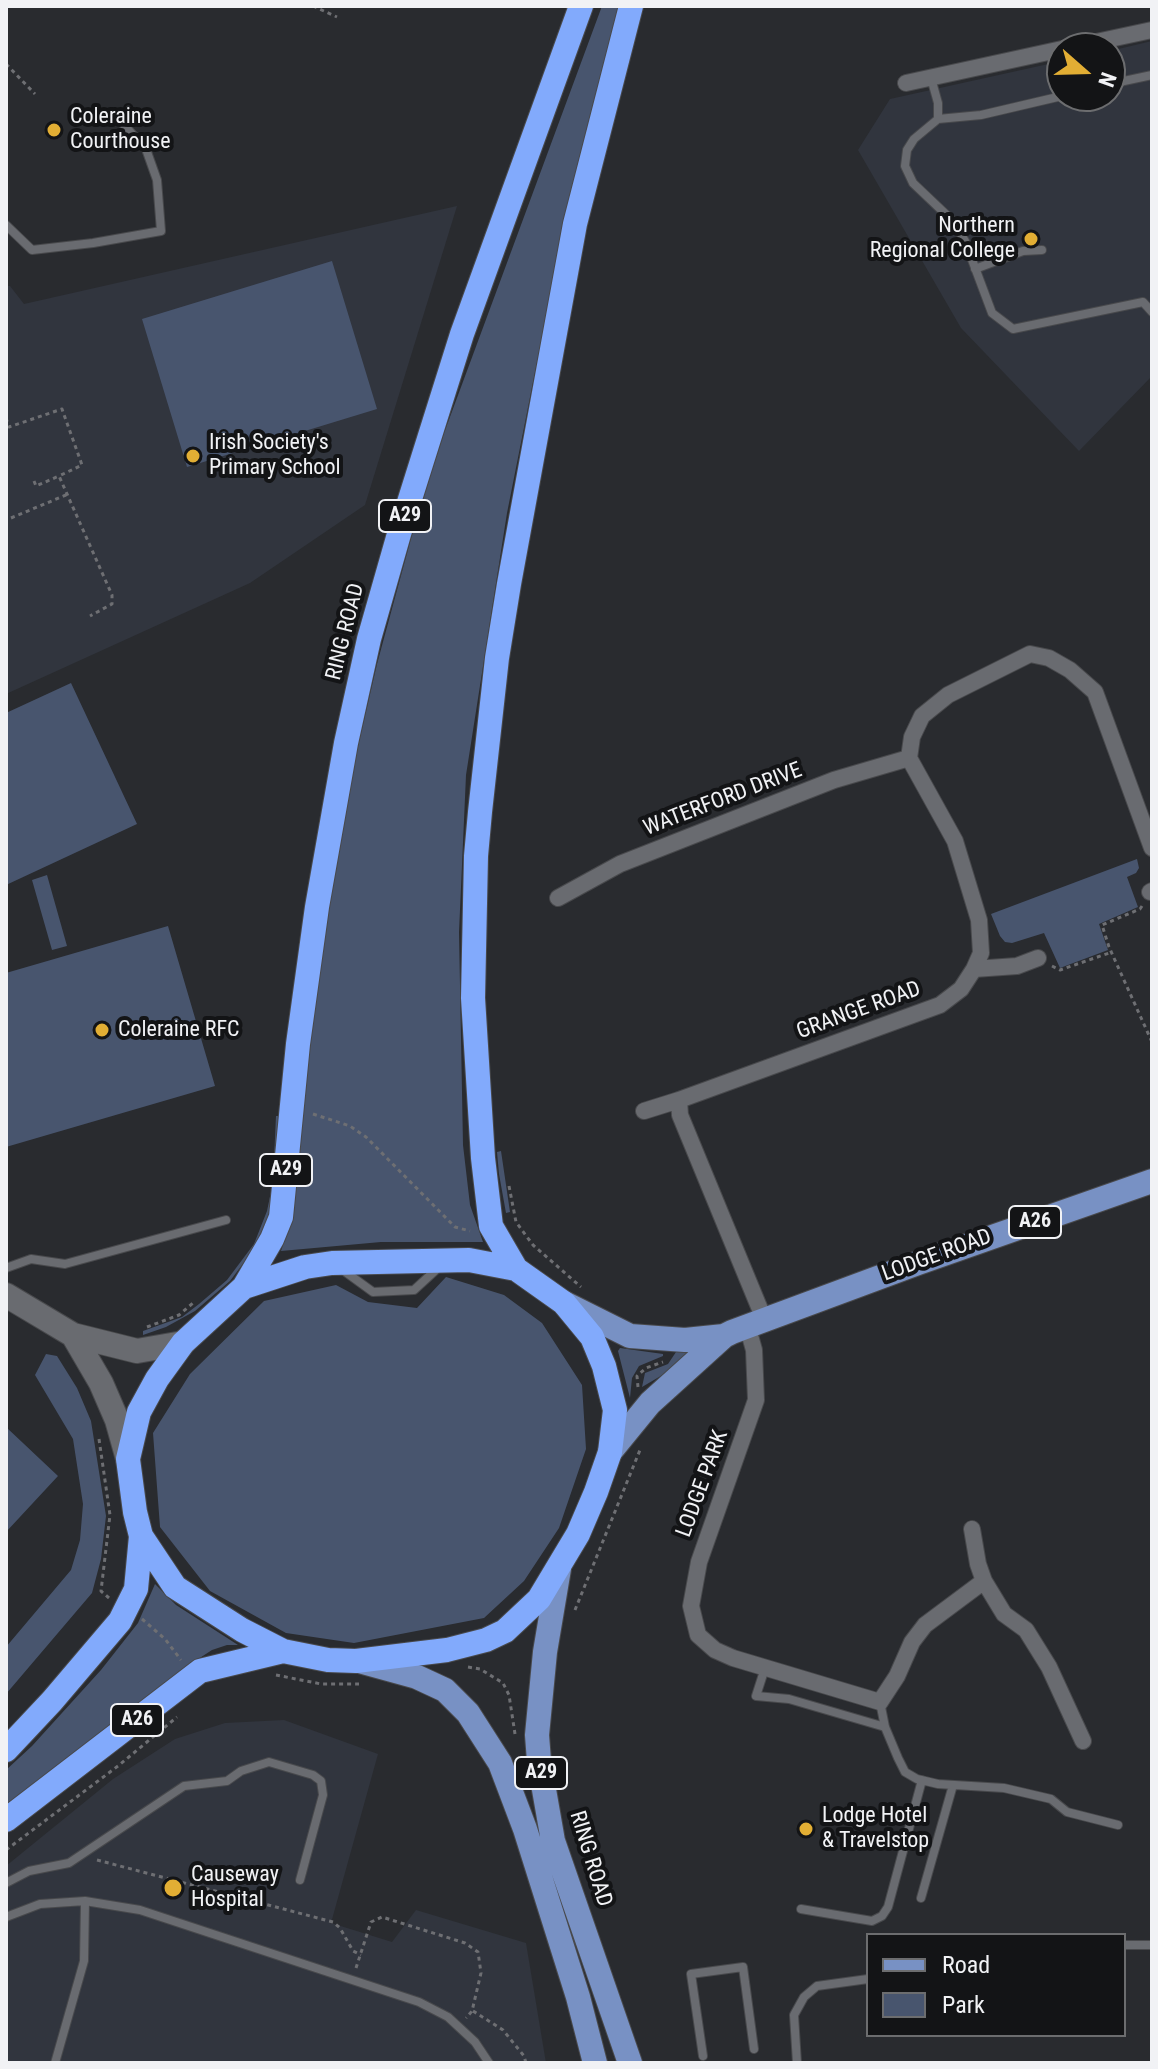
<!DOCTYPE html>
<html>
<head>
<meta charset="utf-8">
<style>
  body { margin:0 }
  #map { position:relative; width:1158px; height:2069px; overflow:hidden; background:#292b2f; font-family:"Roboto Condensed",sans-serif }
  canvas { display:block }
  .frame { position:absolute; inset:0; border:8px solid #f1f2f5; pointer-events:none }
  .legend { position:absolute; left:866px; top:1933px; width:260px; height:104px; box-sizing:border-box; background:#131416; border:2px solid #6c6d6f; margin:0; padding:10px 14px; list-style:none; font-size:24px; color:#f1f2f5 }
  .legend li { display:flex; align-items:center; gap:16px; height:40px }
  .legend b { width:40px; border:2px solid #6c6d6f }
  .north { position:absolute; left:1046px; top:32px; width:80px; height:80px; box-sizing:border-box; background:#131416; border:2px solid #6c6d6f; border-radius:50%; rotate:110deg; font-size:22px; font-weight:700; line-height:32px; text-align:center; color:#f1f2f5 }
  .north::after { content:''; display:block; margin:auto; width:28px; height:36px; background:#e2ae34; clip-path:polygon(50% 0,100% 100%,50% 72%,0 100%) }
</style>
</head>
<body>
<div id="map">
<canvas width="1158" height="2069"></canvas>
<div class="frame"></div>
<ul class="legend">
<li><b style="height:10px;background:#7891c4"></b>Road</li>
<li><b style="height:22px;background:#48556e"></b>Park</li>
</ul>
<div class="north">N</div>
</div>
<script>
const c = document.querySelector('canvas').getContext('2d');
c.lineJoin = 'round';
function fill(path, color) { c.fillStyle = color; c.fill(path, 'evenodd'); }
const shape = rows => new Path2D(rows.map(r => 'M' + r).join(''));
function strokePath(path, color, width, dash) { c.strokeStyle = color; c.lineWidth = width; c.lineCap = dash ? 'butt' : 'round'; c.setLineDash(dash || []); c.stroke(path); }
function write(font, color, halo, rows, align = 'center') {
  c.font = font + ' "Roboto Condensed",sans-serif'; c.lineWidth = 8; c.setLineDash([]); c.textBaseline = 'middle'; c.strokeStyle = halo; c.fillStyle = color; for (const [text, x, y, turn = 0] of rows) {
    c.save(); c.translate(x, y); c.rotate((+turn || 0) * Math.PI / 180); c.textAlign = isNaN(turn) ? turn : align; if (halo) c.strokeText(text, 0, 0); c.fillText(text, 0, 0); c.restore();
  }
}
fill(shape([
  [1152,41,1152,376,1079,451,961,328,858,150,890,99,1062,61,1062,96,1110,96,1110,51],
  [457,206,365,505,250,583,6,694,6,286,10,286,24,304],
  [284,1720,378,1754,331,1923,392,1942,416,1910,526,1943,546,2063,6,2063,6,1866,113,1779,175,1739,225,1723]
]), '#31353e');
fill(shape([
  [602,6,620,6,568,206,507,513,466,775,459,932,463,1145,470,1205,483,1242,381,1242,281,1251,294,1211,306,1079,326,917,348,789,377,664,416,520,444,433],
  [332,261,377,409,187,467,142,319],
  [71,683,137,824,6,885,6,713],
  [1137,859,1139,868,1136,873,1127,877,1138,907,1099,924,1108,950,1060,968,1044,933,1012,943,1005,942,1000,936,991,914],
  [47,875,67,946,52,950,32,880],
  [168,926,215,1086,6,1147,6,973],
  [276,1116,279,1116,270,1212,257,1245,230,1281,195,1311,166,1327,143,1335,143,1331,182,1317,199,1304,227,1280,254,1244,267,1211,273,1182],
  [501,1151,510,1212,506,1213,499,1174,497,1152],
  [446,1277,504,1295,542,1323,582,1385,586,1449,559,1528,524,1581,484,1618,354,1643,286,1633,210,1591,160,1527,153,1433,190,1374,264,1301,336,1285,368,1302,417,1308],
  [707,1344,676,1367,642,1387,645,1373,668,1364,676,1352],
  [620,1348,663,1354,663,1356,639,1366,632,1378,630,1398,618,1351],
  [46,1354,57,1356,77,1388,91,1421,106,1516,101,1559,92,1593,6,1694,6,1647,71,1570,80,1540,83,1504,73,1439,35,1375],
  [6,1427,58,1476,6,1532],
  [155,1584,176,1605,238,1645,227,1645,212,1650,189,1665,6,1811,6,1770,32,1746,101,1670,138,1623]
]), '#48556e');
const lane = shape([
  [931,78,938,103,938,119,914,139,907,150,905,166,913,183,953,221,965,241,992,313,1013,329,1143,302,1152,312],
  [1110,84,1152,75],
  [938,119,981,115,1062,96],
  [6,225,32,250,93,243,161,231,157,180,146,149,123,124],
  [975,269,1023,251,1042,250],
  [6,1268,31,1259,65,1264,226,1220],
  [340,1268,373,1292,414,1290,438,1268],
  [765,1668,756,1696,789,1699,885,1727],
  [880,1702,885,1727,898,1758,905,1772,917,1779,938,1784,1004,1788,1051,1799,1067,1812,1118,1825],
  [6,1883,29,1871,69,1863,184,1786,227,1781,241,1771,269,1762,313,1775,321,1781,323,1795,300,1880],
  [921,1898,953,1785],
  [801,1909,872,1921,882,1916,888,1907,922,1780],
  [6,1917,40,1904,85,1901,140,1910,419,2002,448,2017,475,2042,489,2063],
  [1124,1945,1152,1945],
  [703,2056,691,1974,743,1967,754,2049],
  [55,2063,84,1961,85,1901],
  [797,2063,794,2015,804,1997,817,1986,868,1979]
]);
const street = shape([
  [1068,48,1152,30],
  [906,83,1062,49],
  [1150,892,1152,891],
  [558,898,620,864,834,780,909,758],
  [974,969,1017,966,1038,958],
  [644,1111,679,1100],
  [764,1319,680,1115,679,1100,940,1005,961,989,974,969,981,953,979,920,955,841,909,758,912,737,922,716,948,695,1030,654,1049,658,1070,670,1095,692,1152,848],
  [747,1325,754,1350,756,1400,699,1562,691,1606,698,1635,715,1650,733,1658,880,1702,897,1676,912,1642,925,1625,984,1581],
  [972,1529,978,1564,984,1581,1004,1614,1026,1630,1049,1667,1083,1741]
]);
const secondary = shape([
  [6,1295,73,1335,137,1351,183,1343],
  [73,1335,101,1383,117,1420,128,1459]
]);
const primary = shape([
  [564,1303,630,1336,685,1340,724,1336],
  [610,1452,650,1403,724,1336,732,1332,918,1263,1152,1181],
  [559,1569,545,1652,537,1735,539,1761,553,1841,630,2063],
  [359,1661,417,1677,445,1690,468,1713,500,1763,525,1829,578,1997,595,2063]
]);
const highway = shape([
  [469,1260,516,1269,564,1303,592,1337,604,1366,615,1410,610,1452,596,1492,578,1534,539,1599,505,1631,486,1640,447,1650,356,1661,328,1660,283,1651,242,1630,175,1587,141,1536,135,1512,128,1459,139,1412,157,1379,183,1343,244,1287,305,1267,332,1263,469,1260],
  [516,1269,491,1226,483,1158,473,998,476,856,480,812,497,658,509,584,575,224,631,6],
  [244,1287,272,1239,281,1217,298,1044,317,907,346,743,369,639,399,534,462,334,581,6],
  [6,1750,52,1701,120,1621,136,1589,141,1536],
  [6,1820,200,1671,283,1651]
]);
strokePath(lane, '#48494c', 10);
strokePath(street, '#48494c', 18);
strokePath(secondary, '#48494c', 26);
strokePath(primary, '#48494c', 26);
strokePath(highway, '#48494c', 26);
strokePath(shape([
  [313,6,337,17],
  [6,64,35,94],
  [6,418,9,427,62,409,82,465,59,476,112,595,112,604,90,616],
  [34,481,36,486,59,476],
  [11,518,66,495],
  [1142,906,1140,909,1102,925,1109,947,1152,1042],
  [1052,966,1060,970,1112,952],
  [313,1114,350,1126,366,1137,455,1227,470,1231],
  [509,1186,516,1222,533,1245,581,1287],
  [147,1327,179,1315,193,1303],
  [638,1387,637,1376,646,1368,663,1362],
  [99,1439,110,1515,101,1591,109,1598],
  [575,1610,640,1450],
  [142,1619,165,1639,181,1660],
  [468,1667,480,1669,503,1683,509,1695,515,1734],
  [276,1675,321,1684,359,1684],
  [6,1850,118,1766,177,1717],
  [97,1860,333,1922,340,1928,353,1951,361,1955],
  [356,1968,371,1922,382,1917,465,1943,478,1952,481,1973,472,2011,466,2018],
  [473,2011,503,2030,524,2056,526,2063]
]), '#6e6f73', 3, [4, 4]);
strokePath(lane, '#696b70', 8);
strokePath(street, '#696b70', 16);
strokePath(secondary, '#696b70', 24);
strokePath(primary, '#7891c4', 24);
strokePath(highway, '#82aafc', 24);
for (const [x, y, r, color] of [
  [54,130,8,"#e2ae34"],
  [1031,239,8,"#e2ae34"],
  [193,456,8,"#e2ae34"],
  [102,1030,8,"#e2ae34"],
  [806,1829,8,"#e2ae34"],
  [173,1888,10,"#e2ae34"]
]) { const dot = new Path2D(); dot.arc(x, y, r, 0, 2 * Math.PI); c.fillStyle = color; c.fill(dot); strokePath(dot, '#131416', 3); }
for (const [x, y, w] of [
  [405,516,52],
  [286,1170,52],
  [1035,1222,52],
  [137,1720,52],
  [541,1773,52]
]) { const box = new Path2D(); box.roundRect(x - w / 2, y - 16, w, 32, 6); c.fillStyle = '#131416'; c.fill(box); strokePath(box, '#f1f2f5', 2); }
write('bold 20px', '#f1f2f5', null, [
  ["A29",405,516],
  ["A29",286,1170],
  ["A26",1035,1222],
  ["A26",137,1720],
  ["A29",541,1773]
]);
write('22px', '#f1f2f5', '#131416', [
  ["Coleraine",70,117],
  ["Courthouse",70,142],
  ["Northern",1015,226,"right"],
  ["Regional College",1015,251,"right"],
  ["Irish Society's",209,443],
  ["Primary School",209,468],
  ["Coleraine RFC",118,1030],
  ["Lodge Hotel",822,1816],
  ["& Travelstop",822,1841],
  ["Causeway",191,1875],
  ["Hospital",191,1900]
], 'left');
write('22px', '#f1f2f5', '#131416', [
  ["RING ROAD",346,632,-76],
  ["WATERFORD DRIVE",723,800,-21],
  ["GRANGE ROAD",859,1011,-20],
  ["LODGE ROAD",937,1256,-20],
  ["LODGE PARK",703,1484,-70],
  ["RING ROAD",590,1859,73]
]);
</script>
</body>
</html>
